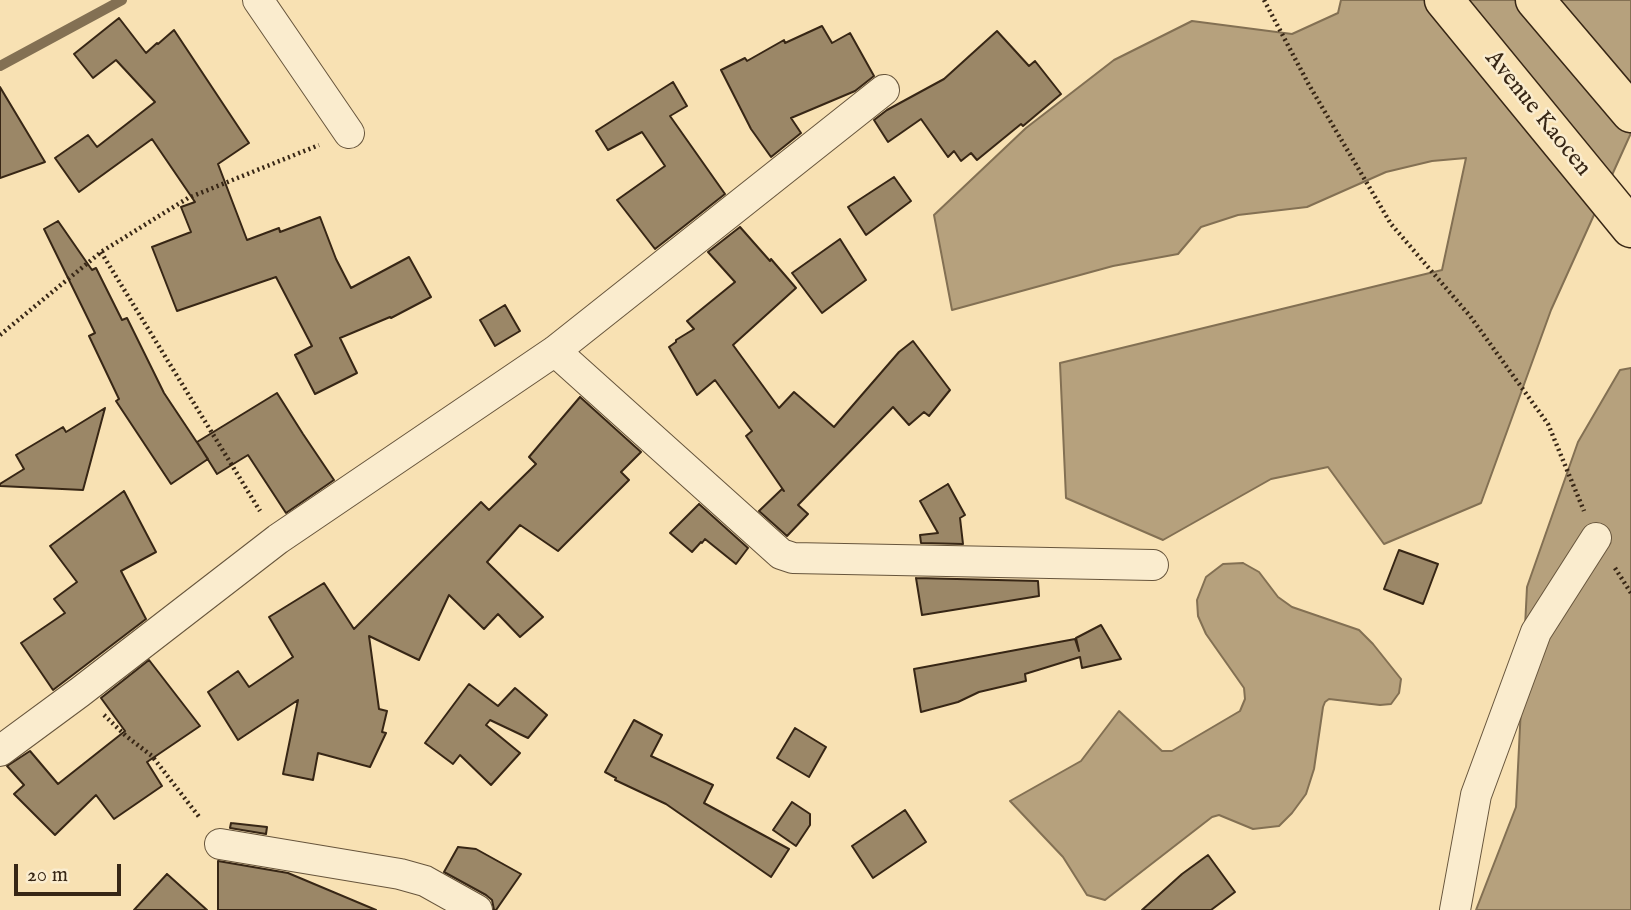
<!DOCTYPE html>
<html>
<head>
<meta charset="utf-8">
<style>
  body { margin:0 }
  #map { position:relative; width:1631px; height:910px; overflow:hidden; background:#f8e1b3; font-family:"IM FELL English",serif }
  canvas { display:block }
  .scale { position:absolute; left:14px; top:864px; width:107px; height:32px; box-sizing:border-box; border:4px solid #372615; border-top:0; padding-left:9px; font-size:21px; line-height:24px; white-space:nowrap; color:#372615; -webkit-text-stroke:5px #faecce; paint-order:stroke }
</style>
</head>
<body>
<div id="map">
<canvas width="1631" height="910"></canvas>
<div class="scale">20 m</div>
</div>
<script>
const c = document.querySelector('canvas').getContext('2d');
c.lineJoin = 'round';
function fill(path, color) { c.fillStyle = color; c.fill(path, 'evenodd'); }
const shape = rows => new Path2D(rows.map(r => 'M' + r).join(''));
function strokePath(path, color, width, dash) { c.strokeStyle = color; c.lineWidth = width; c.lineCap = dash ? 'butt' : 'round'; c.setLineDash(dash || []); c.stroke(path); }
function write(font, color, halo, rows, align = 'center') {
  c.font = font + ' "IM FELL English",serif'; c.lineWidth = 5; c.setLineDash([]); c.textBaseline = 'middle'; c.strokeStyle = halo; c.fillStyle = color; for (const [text, x, y, turn = 0] of rows) {
    c.save(); c.translate(x, y); c.rotate((+turn || 0) * Math.PI / 180); c.textAlign = isNaN(turn) ? turn : align; if (halo) c.strokeText(text, 0, 0); c.fillText(text, 0, 0); c.restore();
  }
}
const water = shape([
  [1341,0,1631,0,1631,133,1551,310,1481,503,1384,544,1328,467,1271,479,1163,540,1066,498,1060,363,1442,270,1466,158,1432,161,1386,172,1307,207,1238,215,1201,227,1178,254,1113,266,952,310,934,215,1026,128,1114,60,1192,21,1292,34,1338,13,1341,0],
  [1631,368,1631,910,1476,910,1516,807,1527,587,1578,442,1620,370,1631,368],
  [1243,563,1259,572,1278,597,1292,607,1359,630,1373,644,1401,679,1399,693,1391,704,1380,705,1329,699,1325,702,1323,707,1314,769,1306,794,1292,813,1279,826,1253,829,1219,815,1212,817,1105,900,1087,895,1063,857,1010,801,1081,761,1119,711,1162,751,1172,751,1240,711,1245,699,1244,688,1206,634,1198,616,1197,600,1206,577,1223,564,1243,563]
]);
fill(water, '#b6a17d');
strokePath(water, '#837053', 2);
strokePath(shape([
  [0,66,122,0]
]), '#837053', 10);
const building = shape([
  [119,18,146,53,157,43,158,44,174,30,249,143,218,164,247,240,279,228,280,232,320,217,336,259,351,288,409,257,431,297,391,318,390,317,340,338,357,373,315,394,295,355,312,346,276,277,177,311,152,247,191,232,181,207,195,202,152,139,79,192,55,158,88,135,97,147,155,102,116,60,93,78,74,54,119,18],
  [822,26,832,43,850,33,874,76,855,91,791,118,801,133,771,157,751,129,721,70,745,58,747,61,784,40,785,43,822,26],
  [997,31,1029,66,1035,61,1061,94,1023,126,1021,124,977,160,971,153,961,161,954,151,948,157,921,119,888,142,874,120,887,110,944,79,997,31],
  [673,82,687,106,670,116,725,194,655,249,617,200,665,166,642,132,608,150,596,131,673,82],
  [0,87,45,162,0,178,0,87],
  [894,177,911,201,866,235,848,207,894,177],
  [58,221,92,270,96,268,122,320,127,318,164,393,208,459,171,484,116,401,119,399,89,336,95,333,44,229,58,221],
  [740,227,770,261,771,259,796,288,733,345,779,408,794,392,834,427,899,352,913,341,950,390,929,416,924,412,909,425,893,407,798,505,808,514,787,536,759,511,782,489,784,491,746,436,752,431,715,380,697,395,669,347,676,342,676,340,694,329,687,321,735,282,708,252,740,227],
  [840,239,866,280,822,313,792,273,840,239],
  [505,305,520,331,495,346,480,320,505,305],
  [277,393,303,434,334,480,286,513,248,455,217,474,197,442,277,393],
  [580,397,641,452,621,472,629,480,558,551,520,525,487,562,543,617,520,637,498,614,484,629,449,595,419,660,369,636,379,709,387,711,382,732,386,733,370,767,318,753,313,780,283,774,298,700,238,740,208,692,238,671,249,687,293,657,269,617,324,583,354,629,481,502,489,510,536,464,529,457,580,397],
  [105,408,83,490,0,486,0,484,24,469,16,455,63,427,66,432,105,408],
  [948,484,965,515,960,518,963,544,921,543,920,535,938,533,920,501,948,484],
  [124,491,156,552,121,571,146,619,53,690,21,643,65,613,54,599,77,582,50,546,124,491],
  [699,504,748,548,736,564,705,539,702,543,701,542,692,552,670,533,699,504],
  [1399,550,1438,564,1423,604,1384,589,1399,550],
  [916,578,1038,581,1039,596,922,615,916,578],
  [1101,625,1121,659,1082,668,1080,657,1025,674,1026,681,979,692,958,702,921,712,914,669,1075,639,1079,651,1076,638,1101,625],
  [149,660,200,726,147,762,162,786,114,819,96,795,55,835,14,794,24,785,7,766,30,751,58,784,125,731,101,698,149,660],
  [469,684,498,706,515,688,547,715,528,738,490,720,486,725,520,753,491,785,460,755,453,764,425,743,469,684],
  [634,720,662,735,651,756,713,785,704,803,789,849,771,877,666,804,615,780,616,778,605,772,634,720],
  [795,728,826,747,809,777,777,758,795,728],
  [792,802,810,814,810,825,796,846,773,830,792,802],
  [905,810,926,842,873,878,852,846,905,810],
  [231,823,267,827,266,834,230,828,231,823],
  [458,847,476,849,521,874,496,910,494,910,492,900,486,895,444,872,458,847],
  [1208,855,1235,892,1211,910,1142,910,1182,874,1208,855],
  [218,861,288,873,376,910,218,910,218,861],
  [167,874,207,910,134,910,167,874]
]);
fill(building, '#9b8767');
strokePath(building, '#372615', 2);
const minor = shape([
  [258,0,349,133],
  [555,351,781,554,793,558,1153,565],
  [0,751,80,692,278,539,555,351,884,90],
  [220,844,400,874,425,881,477,910],
  [1455,910,1476,795,1536,632,1596,538]
]);
const trunk = shape([
  [1444,0,1631,228],
  [1535,0,1631,113]
]);
strokePath(minor, '#67553c', 32);
strokePath(trunk, '#372615', 41);
strokePath(shape([
  [1264,0,1309,85,1391,224,1470,316,1548,424,1584,511],
  [101,252,260,511],
  [0,335,101,252,188,198,319,145],
  [1615,568,1631,593],
  [104,715,126,736,152,756,200,818]
]), '#372615', 4.5, [2, 3.5]);
strokePath(minor, '#faecce', 30);
strokePath(trunk, '#f8e1b3', 38);
write('24px', '#372615', '#faecce', [
  ["Avenue Kaocen",1537,114,51]
]);
</script>
</body>
</html>
